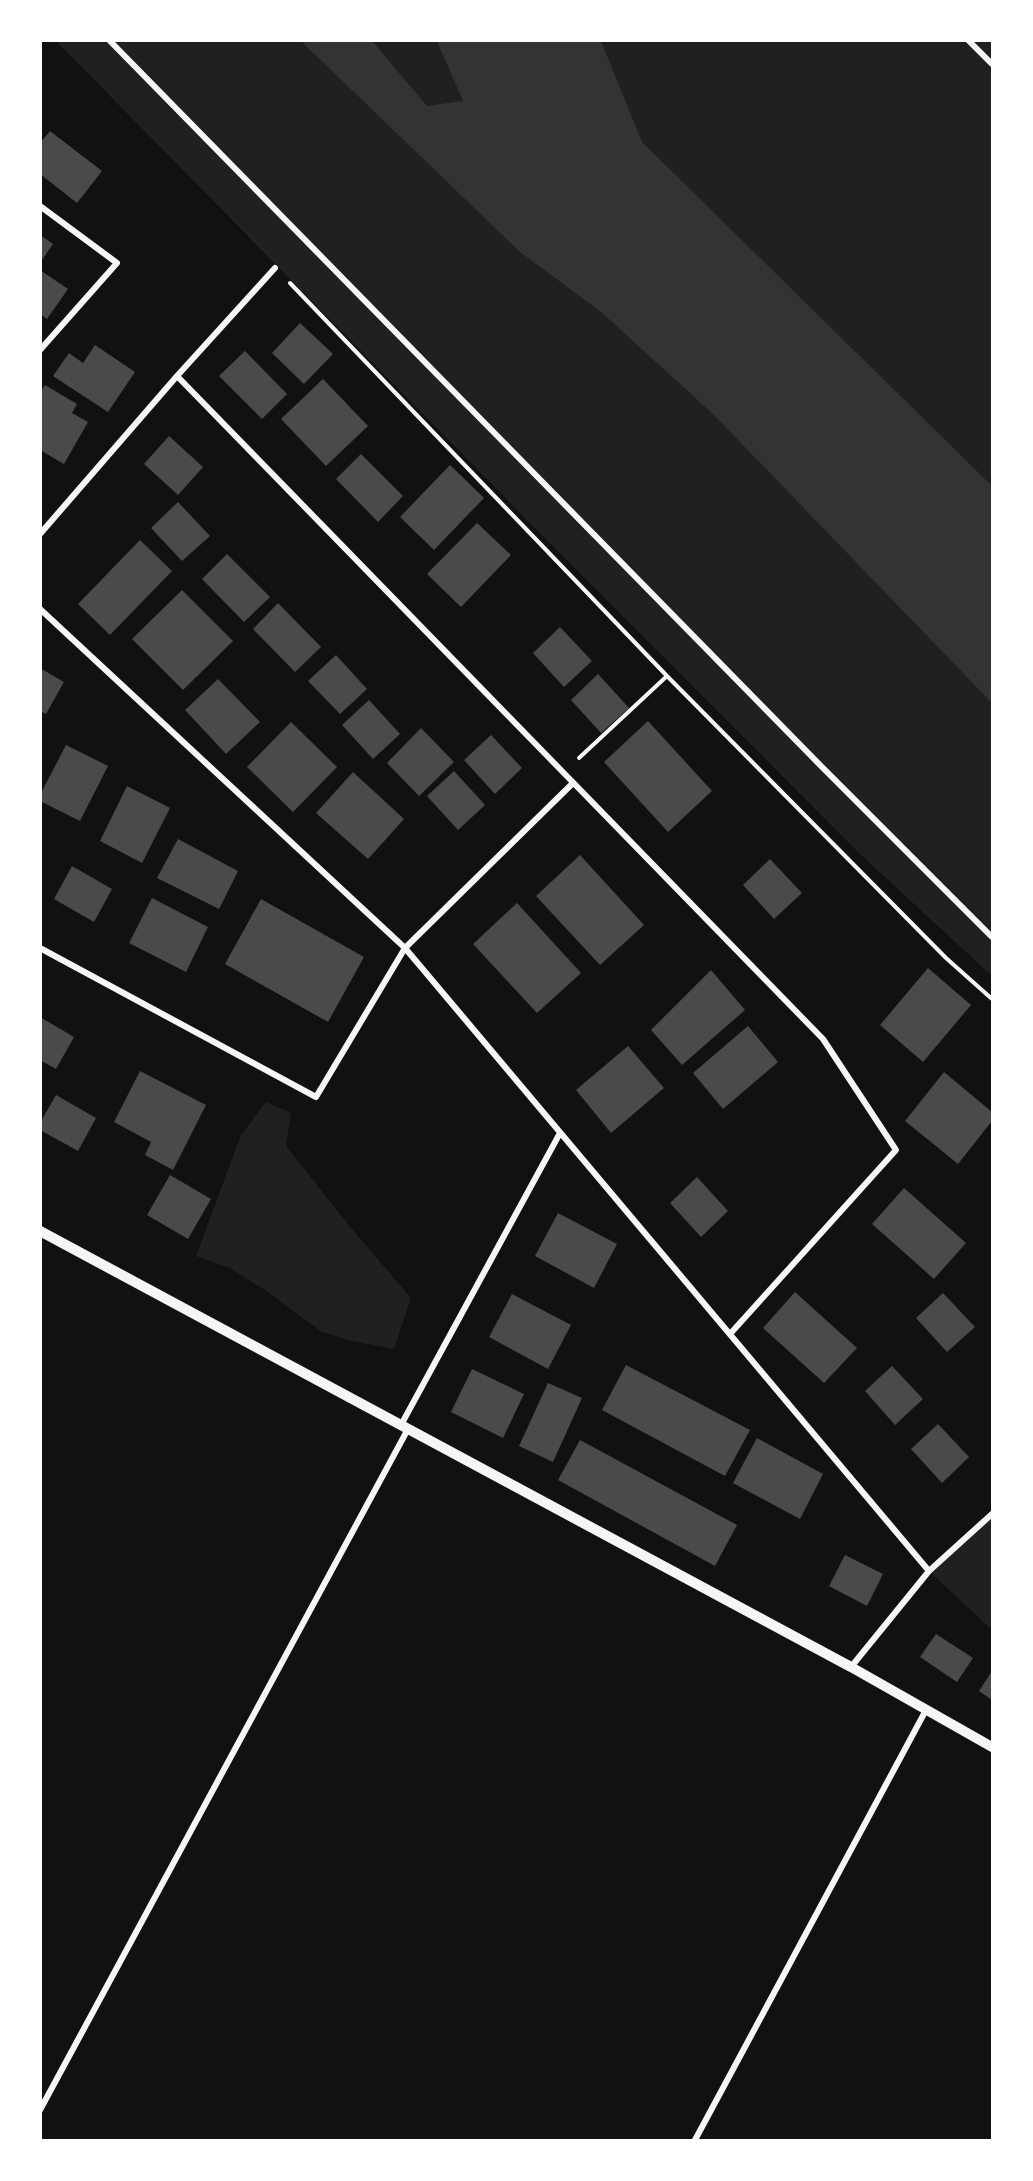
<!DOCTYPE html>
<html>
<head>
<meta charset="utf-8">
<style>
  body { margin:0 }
  #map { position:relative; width:1033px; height:2181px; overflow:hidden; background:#111; font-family:Signika,sans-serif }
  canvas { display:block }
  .frame { position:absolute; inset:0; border:42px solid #fff; pointer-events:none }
</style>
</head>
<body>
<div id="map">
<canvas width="1033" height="2181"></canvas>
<div class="frame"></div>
</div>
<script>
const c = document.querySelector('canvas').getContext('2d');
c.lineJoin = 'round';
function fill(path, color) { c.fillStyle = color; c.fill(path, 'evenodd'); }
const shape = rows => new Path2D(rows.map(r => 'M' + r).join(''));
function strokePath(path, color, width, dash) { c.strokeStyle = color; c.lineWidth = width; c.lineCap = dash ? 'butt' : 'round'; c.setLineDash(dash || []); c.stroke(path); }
fill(shape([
  [56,41,992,41,992,976,861,855,533,526],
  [266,1102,291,1113,286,1146,351,1228,411,1298,394,1349,352,1341,322,1332,268,1292,230,1268,196,1256,241,1135],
  [992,1514,992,1630,929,1571]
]), '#202020');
fill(shape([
  [301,41,372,41,427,106,463,101,437,41,601,41,642,142,992,486,992,703,713,414,600,311,520,252]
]), '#333');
fill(shape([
  [50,131,102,171,77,203,40,174,40,143],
  [40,235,53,244,40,263],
  [40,270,68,289,47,319,40,314],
  [300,323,333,354,304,384,272,353],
  [95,345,135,372,108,412,53,376,69,353,83,363],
  [245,351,287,394,262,419,219,376],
  [323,379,368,426,326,466,281,419],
  [45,385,77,404,72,413,88,422,64,464,40,450,40,392],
  [169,436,203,467,178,495,144,464],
  [361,454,403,496,378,522,336,479],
  [450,465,484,498,434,550,400,517],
  [178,502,210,536,182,561,151,528],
  [477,523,511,555,461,607,427,574],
  [140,540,172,571,110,635,78,604],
  [227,554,270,597,244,622,202,579],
  [182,590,233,641,183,690,132,639],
  [278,603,321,647,295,672,253,629],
  [560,627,592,661,564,687,533,653],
  [336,655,367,689,340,714,308,681],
  [40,668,64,682,46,714,40,711],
  [598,674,629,708,601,733,571,700],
  [218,679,260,722,226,754,185,710],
  [369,700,400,734,373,759,342,725],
  [648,721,712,791,668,832,604,762],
  [291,722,337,767,293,812,247,767],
  [421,728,454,762,419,796,387,763],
  [491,735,522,768,495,794,464,760],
  [66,745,108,766,80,821,40,801,40,795],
  [454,771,485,805,458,830,427,796],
  [353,772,404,819,368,859,316,813],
  [127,786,170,808,142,863,100,841],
  [178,839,238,871,219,909,157,878],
  [580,855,644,925,600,965,536,896],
  [770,859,802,893,774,919,743,885],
  [72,866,112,889,94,922,54,899],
  [152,898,208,927,186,972,129,943],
  [261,899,364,957,328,1022,225,964],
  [517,903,581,973,537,1013,473,944],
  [928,968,971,1005,923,1062,880,1025],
  [711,970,745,1010,682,1065,651,1030],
  [40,1017,74,1037,56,1069,40,1060],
  [748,1026,778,1062,723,1109,693,1073],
  [628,1046,664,1088,611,1133,576,1090],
  [140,1071,206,1105,173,1170,145,1155,151,1142,114,1122],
  [944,1072,992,1112,992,1121,958,1164,905,1121],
  [56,1095,96,1118,78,1151,40,1130,40,1123],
  [170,1175,211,1199,188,1239,147,1215],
  [697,1177,728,1211,701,1237,670,1203],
  [904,1188,966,1243,934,1279,872,1224],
  [558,1213,617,1244,594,1288,535,1256],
  [795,1292,857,1348,824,1383,763,1328],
  [943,1293,975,1327,947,1352,916,1318],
  [512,1294,571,1325,548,1369,489,1337],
  [626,1365,750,1430,725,1476,602,1410],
  [892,1366,923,1399,895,1425,865,1391],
  [472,1369,524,1394,503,1438,451,1412],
  [548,1383,582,1398,553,1462,519,1446],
  [938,1424,969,1457,942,1483,911,1449],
  [757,1438,823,1474,800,1519,733,1483],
  [580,1440,737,1525,715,1566,558,1480],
  [845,1555,883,1574,867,1606,829,1586],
  [936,1634,973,1658,957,1682,920,1657],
  [992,1671,992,1700,979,1691]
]), '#4a4a4a');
strokePath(shape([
  [290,283,667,676],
  [579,758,667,676,946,958,992,999]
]), '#f5f5f5', 4);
strokePath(shape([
  [109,40,822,767,992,937],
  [968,40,992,64],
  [40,206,117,263,40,350],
  [177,376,823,1039,896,1150,730,1334],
  [40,534,177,376,275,268],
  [40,609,405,948,929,1571],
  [40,948,316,1097,405,948,573,783],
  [401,1425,560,1133],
  [851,1667,929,1571,992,1514],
  [40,2110,408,1429],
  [695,2140,926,1710]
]), '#f5f5f5', 6);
strokePath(shape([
  [40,1231,851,1667,992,1747]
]), '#f5f5f5', 10);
</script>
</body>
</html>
